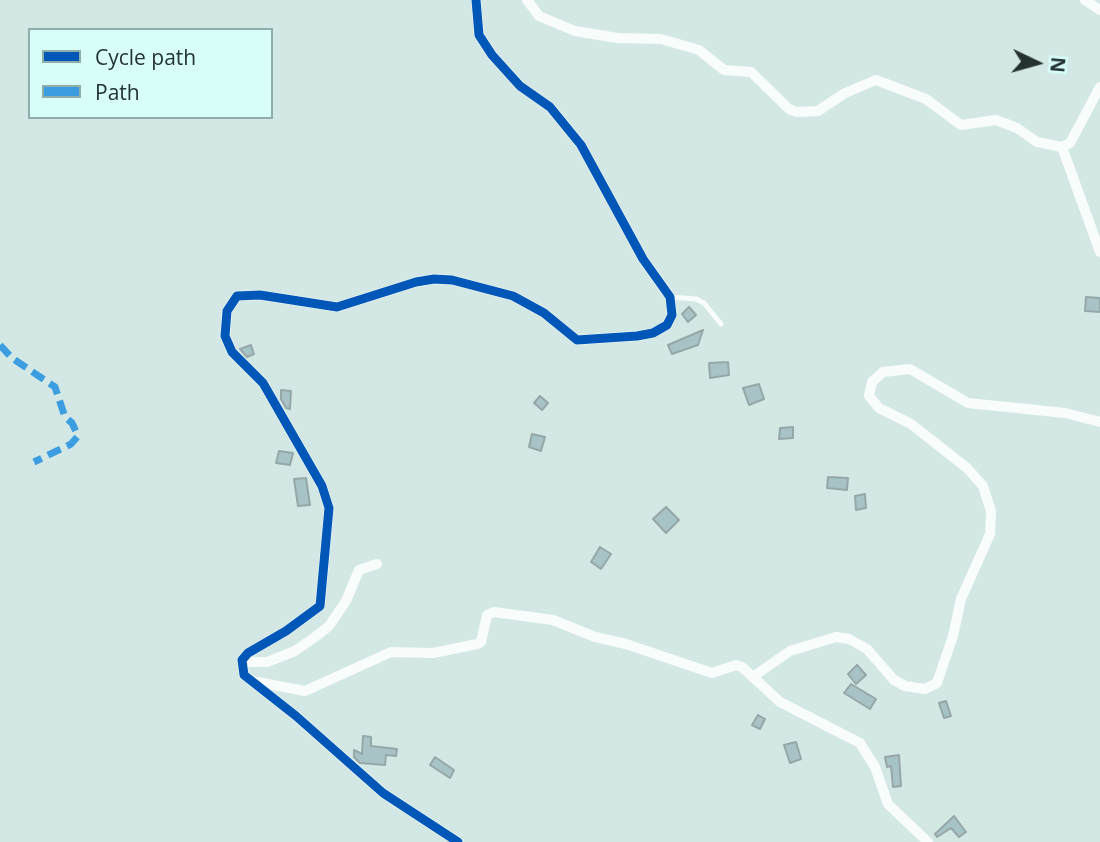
<!DOCTYPE html>
<html>
<head>
<meta charset="utf-8">
<style>
  body { margin:0 }
  #map { position:relative; width:1100px; height:842px; overflow:hidden; background:#d3e8e5; font-family:"Open Sans",sans-serif }
  canvas { display:block }
  .legend { position:absolute; left:28px; top:28px; width:245px; height:91px; box-sizing:border-box; background:#d7fef9; border:2px solid #8fada9; margin:0; padding:9px 12px; list-style:none; font-size:21px; color:#243331 }
  .legend li { display:flex; align-items:center; gap:14px; height:35px }
  .legend b { width:35px; border:2px solid #8fada9 }
  .north { position:absolute; left:1002px; top:28px; width:70px; height:70px; -webkit-text-stroke:5px #d7fef9; paint-order:stroke; rotate:95deg; font-size:19px; font-weight:700; line-height:28px; text-align:center; color:#243331 }
  .north::after { content:''; display:block; margin:auto; width:24px; height:32px; background:#243331; clip-path:polygon(50% 0,100% 100%,50% 72%,0 100%) }
</style>
</head>
<body>
<div id="map">
<canvas width="1100" height="842"></canvas>
<ul class="legend">
<li><b style="height:9px;background:#0057b8"></b>Cycle path</li>
<li><b style="height:9px;background:#3c9de1"></b>Path</li>
</ul>
<div class="north">N</div>
</div>
<script>
const c = document.querySelector('canvas').getContext('2d');
c.lineJoin = 'round';
function fill(path, color) { c.fillStyle = color; c.fill(path, 'evenodd'); }
const shape = rows => new Path2D(rows.map(r => 'M' + r).join(''));
function strokePath(path, color, width, dash) { c.strokeStyle = color; c.lineWidth = width; c.lineCap = dash ? 'butt' : 'round'; c.setLineDash(dash || []); c.stroke(path); }
const building = shape([
  [1086,297,1100,298,1100,312,1085,311,1086,297],
  [689,307,696,315,688,322,682,314,689,307],
  [703,330,698,345,672,354,668,345,703,330],
  [251,345,254,354,247,357,240,349,251,345],
  [728,362,729,375,710,378,709,363,728,362],
  [759,384,764,399,749,405,743,388,759,384],
  [281,390,291,391,290,409,286,408,281,399,281,390],
  [540,396,548,403,542,410,534,403,540,396],
  [793,427,793,438,779,439,780,428,793,427],
  [532,434,545,437,541,451,529,447,532,434],
  [279,451,293,453,290,465,276,463,279,451],
  [828,477,848,478,847,490,827,488,828,477],
  [306,478,310,505,298,506,294,479,306,478],
  [865,494,866,508,856,510,855,496,865,494],
  [666,507,679,520,666,533,653,519,666,507],
  [600,547,611,554,601,569,591,562,600,547],
  [857,665,866,675,856,684,848,674,857,665],
  [851,684,876,699,870,709,844,693,851,684],
  [946,701,951,716,944,718,939,703,946,701],
  [758,715,765,719,760,729,752,725,758,715],
  [363,736,371,737,371,746,397,749,396,756,386,755,385,765,360,763,354,757,354,750,362,754,363,736],
  [796,742,801,759,790,763,784,745,796,742],
  [899,755,901,786,893,787,891,766,887,767,885,757,899,755],
  [435,757,454,770,450,778,430,765,435,757],
  [954,816,966,832,959,837,951,828,937,837,935,834,954,816]
]);
fill(building, '#a8c3c6');
strokePath(building, '#96a7a7', 2);
strokePath(shape([
  [670,297,696,299,704,303,721,324]
]), '#f8fcfb', 5);
strokePath(shape([
  [527,0,539,16,575,31,617,38,661,39,699,50,724,70,751,72,789,109,797,112,818,111,845,93,876,80,926,99,961,125,996,120,1017,128,1037,142,1062,147,1070,143,1100,87],
  [1085,0,1100,10],
  [1062,147,1100,252],
  [242,662,267,662,295,651,315,637,329,626,346,601,359,570,377,564],
  [754,676,790,651,836,637,849,639,867,649,894,680,905,686,925,689,937,683,953,636,961,599,990,534,991,511,983,486,967,468,911,424,879,408,869,396,872,382,883,372,910,369,968,403,1065,413,1100,422],
  [252,681,305,691,391,652,433,653,477,644,481,642,487,615,494,612,553,620,595,637,626,644,712,673,736,665,742,667,780,702,860,743,875,767,888,804,928,842],
  [458,842,383,793,296,716,244,675,242,660,248,653,286,631,320,606,329,508,322,486,263,383,232,352,225,336,227,311,237,296,260,295,337,307,416,282,434,279,452,280,513,296,544,313,577,340,637,336,653,333,667,325,672,315,670,297,643,259,581,145,550,107,520,86,492,55,479,35,476,0]
]), '#f8fcfb', 10);
strokePath(shape([
  [0,345,12,358,55,387,65,417,72,423,78,436,71,444,34,462]
]), '#3c9de1', 7, [14, 7]);
strokePath(shape([
  [458,842,383,793,296,716,244,675,242,660,248,653,286,631,320,606,329,508,322,486,263,383,232,352,225,336,227,311,237,296,260,295,337,307,416,282,434,279,452,280,513,296,544,313,577,340,637,336,653,333,667,325,672,315,670,297,643,259,581,145,550,107,520,86,492,55,479,35,476,0]
]), '#0057b8', 9);
</script>
</body>
</html>
